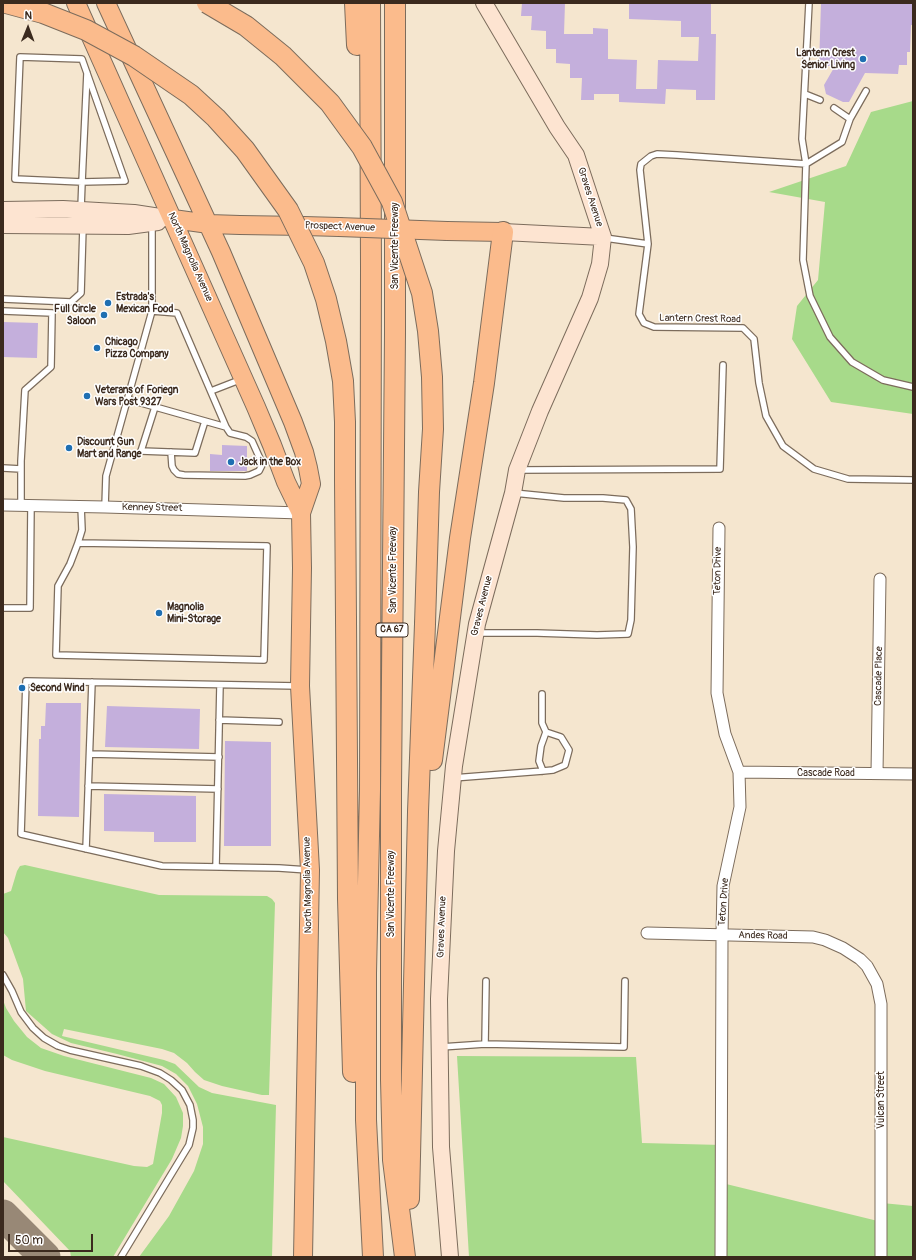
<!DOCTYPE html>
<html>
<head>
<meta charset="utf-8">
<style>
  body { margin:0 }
  #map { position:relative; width:916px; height:1260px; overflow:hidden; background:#f5e6cf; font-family:Pangolin,sans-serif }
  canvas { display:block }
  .frame { position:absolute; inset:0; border:4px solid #3b2a1e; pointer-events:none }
  .north { position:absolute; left:8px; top:8px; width:40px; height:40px; -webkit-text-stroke:3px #fff; paint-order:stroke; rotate:1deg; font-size:11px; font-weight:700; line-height:16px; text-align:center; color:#3b2a1e }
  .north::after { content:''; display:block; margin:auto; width:14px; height:18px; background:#3b2a1e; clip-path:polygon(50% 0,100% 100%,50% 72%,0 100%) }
  .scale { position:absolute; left:8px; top:1234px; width:85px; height:18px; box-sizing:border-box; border:2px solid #3b2a1e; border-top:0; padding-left:5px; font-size:12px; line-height:14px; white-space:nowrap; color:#3b2a1e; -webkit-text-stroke:3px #fff; paint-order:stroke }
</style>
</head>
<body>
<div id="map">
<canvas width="916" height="1260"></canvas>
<div class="frame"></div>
<div class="north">N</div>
<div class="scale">50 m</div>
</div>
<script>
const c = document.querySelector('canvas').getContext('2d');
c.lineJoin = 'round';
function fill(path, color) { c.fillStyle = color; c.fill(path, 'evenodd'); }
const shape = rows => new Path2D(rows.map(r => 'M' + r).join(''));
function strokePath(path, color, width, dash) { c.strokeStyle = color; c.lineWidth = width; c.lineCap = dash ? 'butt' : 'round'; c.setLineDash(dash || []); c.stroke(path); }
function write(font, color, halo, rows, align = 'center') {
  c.font = font + ' Pangolin,sans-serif'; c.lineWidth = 3; c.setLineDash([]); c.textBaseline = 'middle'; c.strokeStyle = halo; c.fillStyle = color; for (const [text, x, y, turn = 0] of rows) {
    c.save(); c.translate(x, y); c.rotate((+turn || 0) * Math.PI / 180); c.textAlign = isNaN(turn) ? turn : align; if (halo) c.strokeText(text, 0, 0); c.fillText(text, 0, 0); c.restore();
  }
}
fill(shape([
  [913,101,913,414,831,402,792,339,797,306,818,280,825,202,769,192,846,166,871,112],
  [25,865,159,895,267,896,272,899,275,903,269,1095,262,1095,222,1086,204,1080,195,1072,187,1063,174,1053,162,1049,64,1029,62,1036,164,1060,175,1064,199,1087,212,1093,276,1105,272,1257,139,1257,169,1216,194,1171,203,1144,203,1127,197,1104,188,1086,176,1074,162,1066,117,1054,71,1043,52,1034,26,1011,23,979,8,938,3,932,3,894,11,891,17,871,20,866],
  [3,1000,6,1008,14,1021,27,1037,41,1048,64,1056,151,1078,164,1084,176,1097,183,1113,183,1126,181,1138,172,1159,113,1257,71,1257,70,1251,3,1181,3,1137,134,1166,147,1167,153,1164,162,1113,162,1105,160,1101,150,1096,45,1071,12,1060,3,1055],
  [457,1056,636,1057,642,1143,722,1145,722,1183,882,1222,882,1203,913,1206,913,1257,469,1257]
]), '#a7da8a');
strokePath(shape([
  [3,1215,45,1257]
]), '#988876', 31);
fill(shape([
  [522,3,565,3,564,34,593,34,593,28,608,29,608,59,637,60,636,89,657,89,658,60,698,61,699,37,681,37,681,21,629,19,629,3,711,3,711,34,716,34,715,100,696,100,696,90,666,89,665,104,619,102,619,94,594,94,594,100,581,100,582,78,570,78,570,64,556,63,556,49,546,49,546,31,531,30,532,16,521,16],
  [821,3,913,3,913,25,911,25,910,52,907,52,907,65,899,65,898,74,865,73,849,102,843,102,826,94,824,85,835,66,819,66],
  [3,322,38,323,37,358,3,357],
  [222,445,247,446,247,471,210,471,210,454,222,455],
  [46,703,81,703,79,817,38,816,39,739,41,739,41,726,45,726],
  [107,706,200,709,199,749,105,747],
  [225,741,271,742,271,846,224,846],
  [104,794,196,796,196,842,154,842,154,832,104,831]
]), '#c4afdc');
const lane = shape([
  [809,3,802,139,806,164,803,260,810,296,830,337,852,362,883,380,913,387],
  [805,94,820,100],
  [834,108,850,119],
  [81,208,82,182,15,179,20,57,82,59,125,181,82,182,87,73],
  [605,238,648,244,640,170,641,164,651,156,657,154,677,155,806,164,842,142,850,119,866,91],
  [648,244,639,314,644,323,654,327,743,328,754,339,759,383,766,416,783,446,814,469,848,479,913,480],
  [3,299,71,302,81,293,83,227],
  [3,311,52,313,51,367,25,390,21,461,21,505],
  [211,391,242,379],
  [127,399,226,427,177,313,152,311],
  [155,407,141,451,195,453,205,421],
  [171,452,172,466,174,470,178,474,184,475,245,476,250,475,259,471,262,465,261,461,252,441,246,437,230,433,226,427],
  [3,468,21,469],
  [519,470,720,469,723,365],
  [105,507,106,476,152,311,152,224],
  [78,543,267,546,264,660,56,655,58,586,70,564,78,543,82,530,81,506],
  [3,608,30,608,31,505],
  [477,633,537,633,597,635,628,634,631,620,633,547,631,509,626,500,603,498,564,498,514,493],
  [298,686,26,681,21,834,162,866,279,868,308,870],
  [219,720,279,722],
  [90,754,219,757],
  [543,771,539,761,541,746,546,732],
  [453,778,543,771,553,770,565,765,569,750,561,737,546,732,542,723,542,694],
  [88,786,218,789],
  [86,849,92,682],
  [216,867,220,685],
  [3,975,12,991,21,1012,33,1028,44,1038,58,1046,70,1050,141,1066,160,1073,171,1080,182,1090,190,1105,193,1120,193,1128,189,1145,121,1257],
  [485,1044,486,981],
  [441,1047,485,1044,624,1047,625,981]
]);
const street = shape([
  [3,505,105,507,301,513],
  [719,528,717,693,725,734,739,772,740,807,723,886,722,935,721,1257],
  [739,772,913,774],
  [877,773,880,579],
  [647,933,813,937,825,940,843,948,860,959,867,966,877,984,881,1004,881,1257]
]);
const secondary = shape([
  [3,210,63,209,134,213,173,219],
  [3,225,128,226,158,222],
  [503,232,603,237],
  [450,1257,441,1147,439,999,446,851,454,766,477,624,513,493,517,470,540,411,590,298,600,264,603,237,576,155,557,127,484,3]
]);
const primary = shape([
  [76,3,256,407,272,445,286,482,301,513],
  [106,3,221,252,293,422,304,452,308,468,311,484,301,513,302,568,300,686,310,870,303,1257],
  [173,219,209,224,240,225,304,226,339,227],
  [447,231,503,232]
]);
const highway = shape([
  [355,3,357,45],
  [370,3,371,268,370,790,366,973,366,1120,373,1257],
  [395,3,395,333,391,791,391,1080,393,1160,405,1257],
  [345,480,348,899,353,1072],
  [432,760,460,538,484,383,503,232],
  [409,1199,418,812,425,624]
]);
strokePath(lane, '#7c6c5c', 8);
strokePath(street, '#7c6c5c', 13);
strokePath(secondary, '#7c6c5c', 18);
strokePath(primary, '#7c6c5c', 20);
strokePath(highway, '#7c6c5c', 22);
strokePath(lane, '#fff', 5.5);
strokePath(street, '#fff', 11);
strokePath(secondary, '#fde4d1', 16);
strokePath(primary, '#fbbb8c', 18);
strokePath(highway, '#fbbb8c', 20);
const primaryBridge = shape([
  [339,227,447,231]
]);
const highwayBridge = shape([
  [6,3,43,13,86,30,134,56,191,95,216,118,245,150,288,210,314,263,326,299,336,341,343,381,345,422,345,480],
  [207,3,246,26,283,56,330,103,362,147,392,202,422,293,428,331,432,377,433,429,429,492,425,624]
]);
strokePath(primaryBridge, '#7c6c5c', 20, []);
strokePath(highwayBridge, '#7c6c5c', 22, []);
strokePath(primaryBridge, '#fbbb8c', 18);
strokePath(highwayBridge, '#fbbb8c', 20);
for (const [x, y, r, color] of [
  [863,59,4,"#1f6fb2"],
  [108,303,4,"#1f6fb2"],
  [104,315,4,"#1f6fb2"],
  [97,348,4,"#1f6fb2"],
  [87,396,4,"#1f6fb2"],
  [69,448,4,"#1f6fb2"],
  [231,462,4,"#1f6fb2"],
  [159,613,4,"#1f6fb2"],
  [22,688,4,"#1f6fb2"]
]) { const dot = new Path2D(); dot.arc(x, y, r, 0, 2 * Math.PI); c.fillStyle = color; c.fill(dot); strokePath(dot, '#fff', 1.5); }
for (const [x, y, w] of [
  [392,630,32]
]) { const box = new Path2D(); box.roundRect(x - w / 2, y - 7, w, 14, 3); c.fillStyle = '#fff'; c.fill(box); strokePath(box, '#3b2a1e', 1); }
write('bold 9px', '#3b2a1e', null, [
  ["CA 67",392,630]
]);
write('bold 10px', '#3b2a1e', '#fff', [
  ["Lantern Crest",855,53,"right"],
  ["Senior Living",855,65,"right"],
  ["Estrada's",116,297],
  ["Mexican Food",116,309],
  ["Full Circle",96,309,"right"],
  ["Saloon",96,321,"right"],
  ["Chicago",105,342],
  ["Pizza Company",105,354],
  ["Veterans of Foriegn",95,390],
  ["Wars Post 9327",95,402],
  ["Discount Gun",77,442],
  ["Mart and Range",77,454],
  ["Jack in the Box",239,462],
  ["Magnolia",167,607],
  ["Mini-Storage",167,619],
  ["Second Wind",30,688]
], 'left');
write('10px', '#3b2a1e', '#fff', [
  ["Graves Avenue",590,197,72],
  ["Prospect Avenue",340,227,2],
  ["San Vicente Freeway",395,246,-90],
  ["North Magnolia Avenue",190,257,66],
  ["Lantern Crest Road",700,319,1],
  ["Kenney Street",152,508,1],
  ["San Vicente Freeway",393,570,-90],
  ["Teton Drive",718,571,-89],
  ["Graves Avenue",482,606,-76],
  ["Cascade Place",879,676,-89],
  ["Cascade Road",826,773],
  ["North Magnolia Avenue",308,885,-91],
  ["San Vicente Freeway",391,894,-90],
  ["Teton Drive",724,902,-86],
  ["Graves Avenue",442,927,-88],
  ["Andes Road",763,936,1],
  ["Vulcan Street",881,1100,-90]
]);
</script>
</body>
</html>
